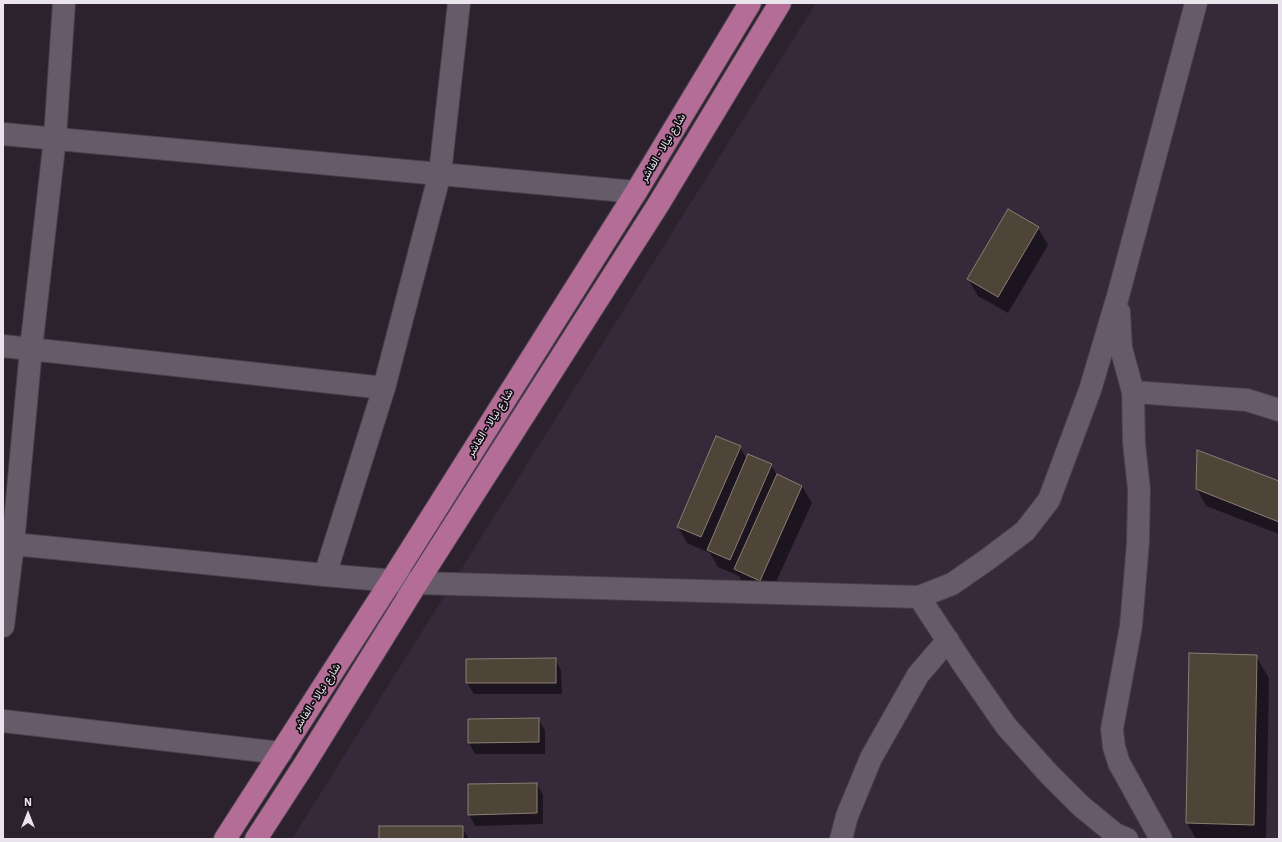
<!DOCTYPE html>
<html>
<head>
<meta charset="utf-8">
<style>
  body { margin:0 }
  #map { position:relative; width:1282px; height:842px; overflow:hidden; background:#2b222d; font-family:"IBM Plex Sans",sans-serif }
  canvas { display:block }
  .frame { position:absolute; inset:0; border:4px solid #eae5ec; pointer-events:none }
  .north { position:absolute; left:8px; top:794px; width:40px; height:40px; -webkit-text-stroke:3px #110d12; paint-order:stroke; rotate:0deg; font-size:11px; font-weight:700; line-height:16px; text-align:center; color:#eae5ec }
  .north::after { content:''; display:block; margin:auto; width:14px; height:18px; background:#eae5ec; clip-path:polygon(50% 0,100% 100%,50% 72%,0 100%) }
</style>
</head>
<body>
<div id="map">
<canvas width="1282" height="842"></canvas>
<div class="frame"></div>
<div class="north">N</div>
</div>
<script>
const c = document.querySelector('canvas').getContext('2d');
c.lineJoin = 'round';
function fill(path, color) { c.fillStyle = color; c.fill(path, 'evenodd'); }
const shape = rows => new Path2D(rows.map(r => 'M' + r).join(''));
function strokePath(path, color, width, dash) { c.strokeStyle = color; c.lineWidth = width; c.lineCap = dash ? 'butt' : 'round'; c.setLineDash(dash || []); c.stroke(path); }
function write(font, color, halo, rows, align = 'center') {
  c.font = font + ' "IBM Plex Sans",Vazirmatn,sans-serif'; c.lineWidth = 3.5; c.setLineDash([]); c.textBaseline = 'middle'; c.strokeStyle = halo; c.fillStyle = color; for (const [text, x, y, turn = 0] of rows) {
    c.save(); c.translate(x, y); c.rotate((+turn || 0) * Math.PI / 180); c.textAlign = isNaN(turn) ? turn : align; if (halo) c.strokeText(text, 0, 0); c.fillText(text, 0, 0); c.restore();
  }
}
fill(shape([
  [816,3,1279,3,1279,839,292,839]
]), '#36293a');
fill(shape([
  [1038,228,1048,245,1008,313,978,296,968,279],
  [740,447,747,460,771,465,777,475,802,486,812,503,769,597,745,586,739,576,718,567,710,553,687,543,678,527],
  [1279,482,1279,534,1206,506,1197,489],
  [1256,656,1269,678,1266,839,1196,839,1187,823],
  [555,659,561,670,562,694,474,694,467,683,467,660],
  [538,719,545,730,545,754,475,754,469,743],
  [537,784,543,795,543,824,475,826,469,814],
  [462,827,469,839,380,839]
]), '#0007');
const building = shape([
  [1008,209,1039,227,998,297,967,279,1008,209],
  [716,436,741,446,701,537,677,527,716,436],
  [1197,450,1279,481,1279,522,1196,489,1197,450],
  [748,454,772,464,730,560,707,550,748,454],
  [777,474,802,486,760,581,734,569,777,474],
  [1189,653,1257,655,1254,825,1186,823,1189,653],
  [556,658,556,683,466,683,466,659,556,658],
  [539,718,539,742,468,743,468,719,539,718],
  [537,783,537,813,468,815,468,784,537,783],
  [379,826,463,826,463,839,379,839,379,826]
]);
fill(building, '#4f4438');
strokePath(building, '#8a7e71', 1);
const minor = shape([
  [459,3,440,173,384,388,325,575,417,583,919,597,952,584,988,559,1025,531,1049,500,1090,390,1118,296,1196,3],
  [3,134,636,192],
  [1119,312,1121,348,1133,392,1134,443,1139,489,1138,542,1131,626,1112,729,1114,747,1119,763,1161,839],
  [3,346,384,388],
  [1133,392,1247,400,1279,410],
  [3,543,325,575],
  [919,597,963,664,1006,726,1048,773,1081,806,1115,834,1127,839],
  [3,626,13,544,31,349,55,138,64,3],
  [3,721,281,753],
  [841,839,847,816,871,758,918,675,948,640]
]);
const highway = shape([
  [225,839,391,581,636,192,750,3],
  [256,839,304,765,417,583,658,205,780,3]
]);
strokePath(minor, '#473f49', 24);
strokePath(highway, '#473f49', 24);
strokePath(minor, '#665c69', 22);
strokePath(highway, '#b36d97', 22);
write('11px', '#eae5ec', '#110d12', [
  ["شارع نيالا - الفاشر",663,148,-59],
  ["شارع نيالا - الفاشر",490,423,-58],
  ["شارع نيالا - الفاشر",317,697,-57]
]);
</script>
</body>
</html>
